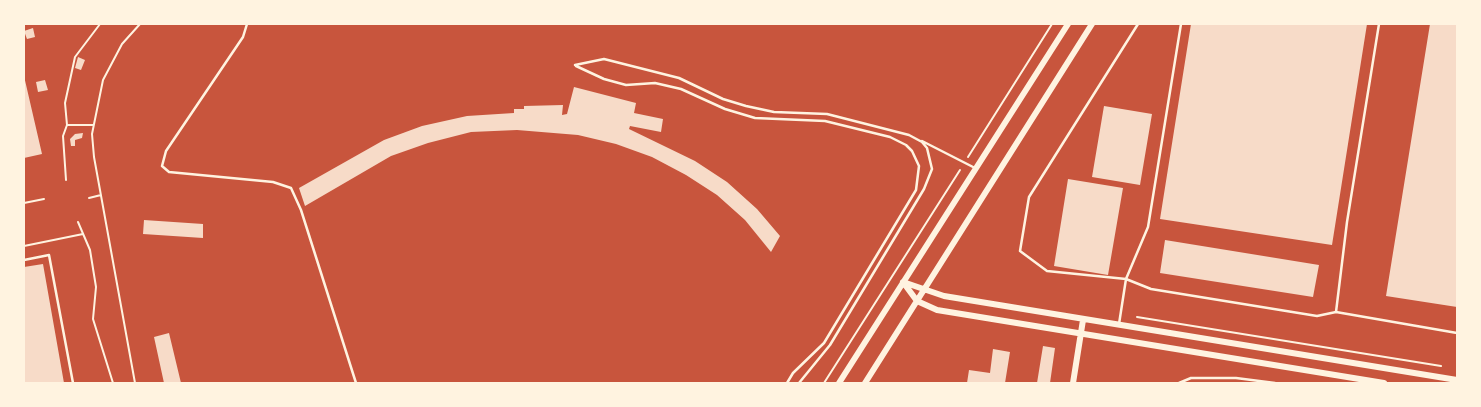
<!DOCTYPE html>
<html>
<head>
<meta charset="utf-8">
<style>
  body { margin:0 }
  #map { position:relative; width:1481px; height:407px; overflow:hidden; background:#c8553d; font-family:"Fira Sans",sans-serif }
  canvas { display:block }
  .frame { position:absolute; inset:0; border:25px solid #fff3e0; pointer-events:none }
</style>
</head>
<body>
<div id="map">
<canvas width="1481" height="407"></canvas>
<div class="frame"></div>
</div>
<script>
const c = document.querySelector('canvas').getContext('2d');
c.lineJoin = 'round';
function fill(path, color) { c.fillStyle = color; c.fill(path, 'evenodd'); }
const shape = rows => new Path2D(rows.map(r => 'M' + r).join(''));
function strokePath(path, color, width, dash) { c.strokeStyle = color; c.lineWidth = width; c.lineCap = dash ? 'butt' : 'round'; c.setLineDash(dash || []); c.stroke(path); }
fill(shape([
  [1191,24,1367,24,1332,245,1160,219],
  [1430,24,1457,24,1457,307,1386,296],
  [33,28,35,37,27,39,24,31],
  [78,57,85,60,81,70,75,68],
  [24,76,42,154,24,158],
  [45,80,48,90,38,92,36,82],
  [574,87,636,103,634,113,663,119,661,132,630,126,629,129,695,161,727,182,757,209,780,236,771,252,745,220,717,195,686,175,652,157,616,144,578,135,517,130,471,132,428,143,391,156,305,206,299,188,384,140,422,126,467,116,514,113,514,109,524,109,524,106,563,105,562,115,567,114],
  [1104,106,1152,114,1140,185,1092,177],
  [83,133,82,138,75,140,75,146,71,146,70,139,75,134],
  [1068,179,1123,188,1108,275,1054,266],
  [144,220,203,224,203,238,143,234],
  [1165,240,1319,265,1313,297,1160,273],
  [43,264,64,383,24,383,24,267],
  [169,333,181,383,164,383,154,337],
  [1043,346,1055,348,1050,383,1037,383],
  [993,349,1010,352,1005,383,967,383,969,370,990,373]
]), '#f7dbc8');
strokePath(shape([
  [67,125,93,125],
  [968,157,1052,24],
  [66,180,63,136,67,125,65,103,75,57,100,24],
  [89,198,101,195],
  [24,203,44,199],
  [78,222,90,250,96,287,93,319,113,383],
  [24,246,83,234],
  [1137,317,1441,366],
  [135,383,94,157,92,134,103,80,122,44,140,24],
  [824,383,960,170]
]), '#fff3e0', 2);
strokePath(shape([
  [247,24,243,37,166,151,162,166,169,172,273,182,291,188,301,210,356,383],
  [1138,24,1029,197,1020,251,1047,271,1126,279,1148,227,1181,24],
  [1379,24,1347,222,1336,312,1457,333],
  [575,65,604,59,679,78,723,99,746,106,774,112,827,114,909,135,922,142,927,148,932,169,924,189,830,345,799,383],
  [576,66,604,79,626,85,655,83,681,89,725,109,755,118,825,121,890,137,906,145,912,151,919,166,916,190,824,343,793,373,787,383],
  [922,141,975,168],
  [24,260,49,255,73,383],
  [1119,324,1126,279,1151,289,1317,316,1336,312],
  [1179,383,1191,378,1236,378,1275,383]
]), '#fff3e0', 2.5);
strokePath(shape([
  [903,282,944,296,1457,380],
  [903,282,917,301,937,310,1384,383],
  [839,383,1068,24],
  [865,383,1092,24],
  [1073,383,1083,320]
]), '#fff3e0', 6);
</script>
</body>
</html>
